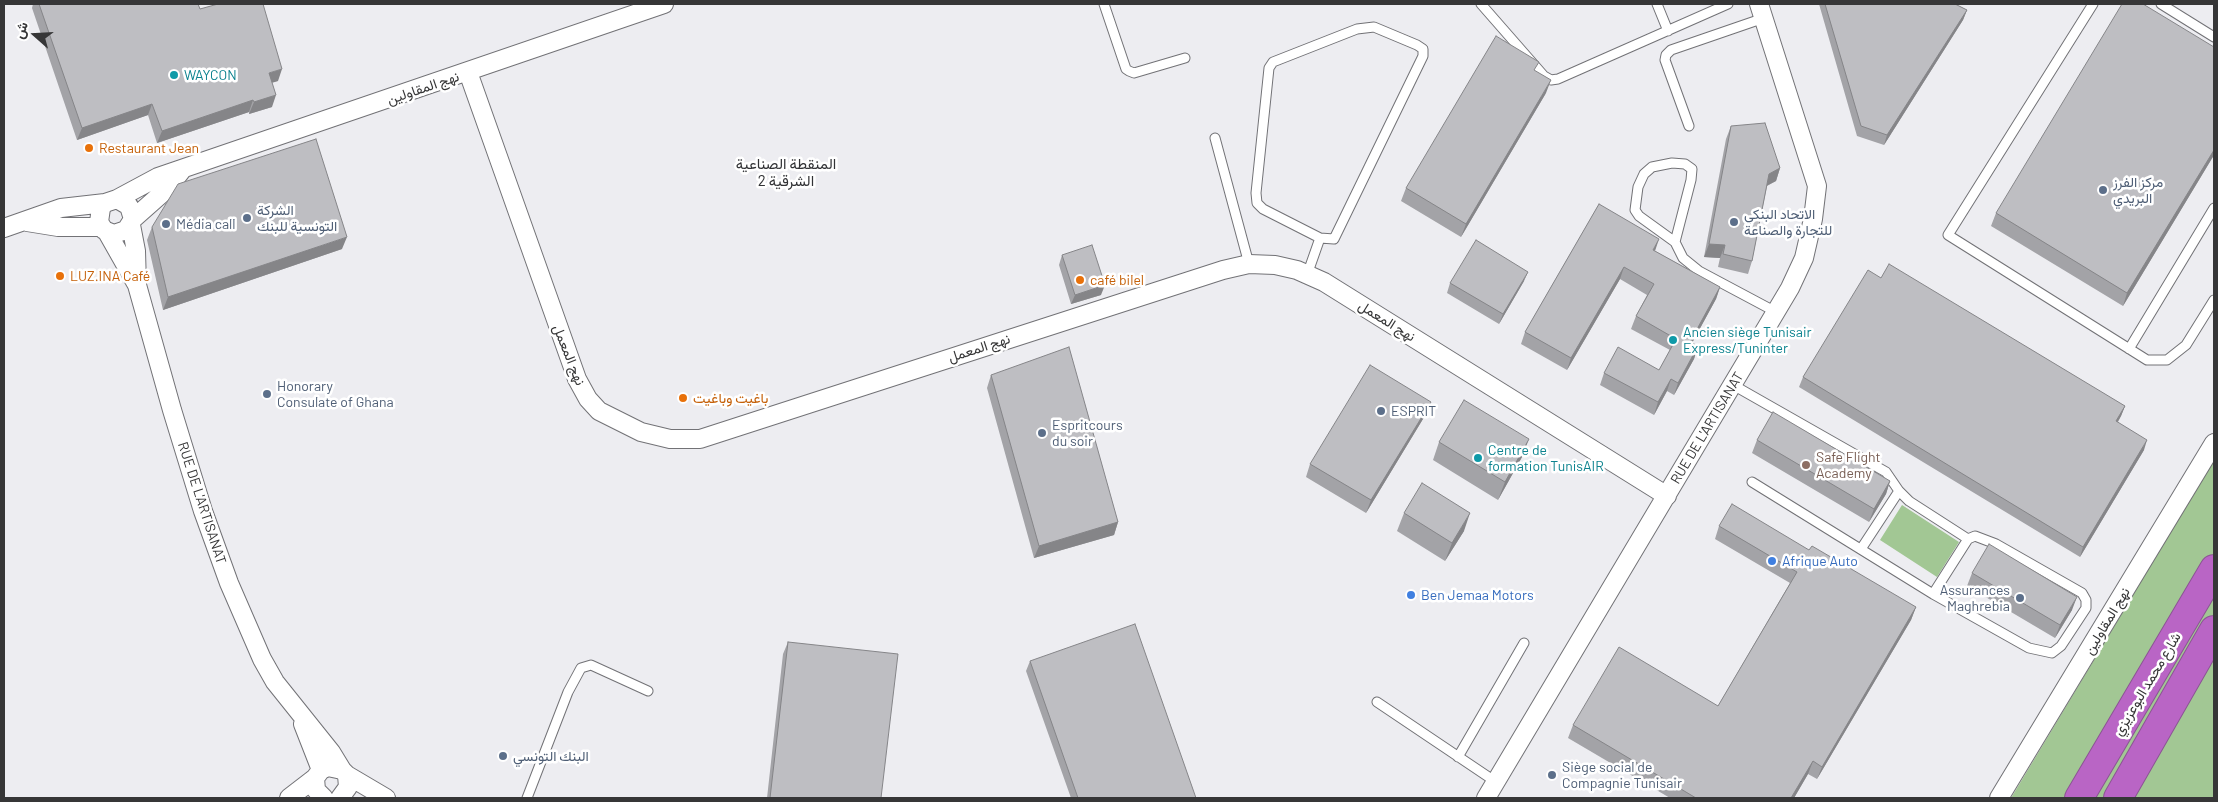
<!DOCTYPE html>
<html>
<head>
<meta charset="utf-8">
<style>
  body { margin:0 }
  #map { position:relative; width:2218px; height:802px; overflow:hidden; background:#ededf1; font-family:Barlow,Vazirmatn,sans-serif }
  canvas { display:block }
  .frame { position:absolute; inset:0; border:5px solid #363637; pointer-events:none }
  .north { position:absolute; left:10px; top:10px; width:50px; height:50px; -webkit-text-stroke:4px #fff; paint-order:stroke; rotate:289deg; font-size:14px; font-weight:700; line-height:20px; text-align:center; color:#363637 }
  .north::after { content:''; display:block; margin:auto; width:18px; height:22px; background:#363637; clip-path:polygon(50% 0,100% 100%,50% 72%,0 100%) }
</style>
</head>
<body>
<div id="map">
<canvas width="2218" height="802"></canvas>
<div class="frame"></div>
<div class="north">ش</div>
</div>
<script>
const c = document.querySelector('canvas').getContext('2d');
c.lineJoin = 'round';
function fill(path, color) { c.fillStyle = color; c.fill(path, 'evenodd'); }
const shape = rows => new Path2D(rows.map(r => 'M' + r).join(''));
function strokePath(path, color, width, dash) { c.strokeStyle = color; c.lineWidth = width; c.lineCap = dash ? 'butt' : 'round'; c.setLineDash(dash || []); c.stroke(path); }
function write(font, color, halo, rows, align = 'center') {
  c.font = font + ' Barlow,Vazirmatn,sans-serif'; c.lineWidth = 5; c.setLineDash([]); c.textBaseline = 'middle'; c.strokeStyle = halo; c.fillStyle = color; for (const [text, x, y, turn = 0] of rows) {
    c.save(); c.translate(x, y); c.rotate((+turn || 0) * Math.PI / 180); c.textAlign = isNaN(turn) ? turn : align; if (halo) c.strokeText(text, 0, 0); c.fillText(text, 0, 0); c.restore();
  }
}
fill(shape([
  [2214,460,2214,798,2011,798],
  [1902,505,1959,542,1937,577,1880,540]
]), '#a2c794');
const lane = shape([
  [1104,4,1126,69,1129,71,1134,73,1185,58],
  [1481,4,1544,76,1551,80,1558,79,1728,4],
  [1657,4,1668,31],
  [2093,4,1948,235,2147,360,2167,360,2186,345,2214,300],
  [2161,4,2214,37],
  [1689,126,1665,60,1666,55,1671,50,1764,18],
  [1215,138,1249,264],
  [1675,242,1691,180,1692,169,1685,164,1672,163,1652,167,1644,174,1638,187,1635,210,1639,216,1675,242,1683,258,1699,271,1776,312],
  [1307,275,1320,238,1263,209,1257,203,1256,193,1269,68,1273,62,1357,29,1374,27,1417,45,1423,49,1423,56,1334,239,1320,238],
  [2129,349,2214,208],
  [1733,385,1886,472,1899,491,1909,501,1968,539],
  [1752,482,1933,594,2029,648,2052,653,2061,646,2086,608,2086,600,2082,593,1996,544,1975,536,1968,539,1933,594],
  [1861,549,1899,491],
  [1377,702,1496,782],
  [1458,757,1524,643],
  [527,798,568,692,581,668,591,665,648,691]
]);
const street = shape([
  [468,72,577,379,588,399,599,411,641,432,670,439,700,439,1223,270,1249,264,1275,265,1297,270,1324,282,1667,496],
  [117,199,129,206,133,219,126,230,114,234,104,230,99,222,101,208,105,203,117,199,158,177,664,4],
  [133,219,168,188,182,170],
  [27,222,58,227,102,227],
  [131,225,136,251,137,285,172,410,203,511,229,583,262,659,275,682,331,752,342,770],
  [4,228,61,208,105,203],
  [107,232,137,285],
  [303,724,321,770],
  [347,775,386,798],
  [289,798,315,778],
  [324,798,316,790,315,778,321,770,328,767,342,770,347,775,348,787,340,798],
  [1486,798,1790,288,1804,258,1813,219,1817,186,1759,4],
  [1999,798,2214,443]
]);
const highway = shape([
  [2079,798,2214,569],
  [2118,798,2214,630]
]);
strokePath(lane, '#727276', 11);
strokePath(street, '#727276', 20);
strokePath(highway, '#8b5593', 30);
strokePath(lane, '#fff', 9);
strokePath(street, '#fff', 18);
strokePath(highway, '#b965c5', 28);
fill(shape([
  [33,4,198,4,200,9,278,81,272,82,272,107,249,114,249,112,157,143,148,115,77,140,32,8],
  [1819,4,1955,4,1967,10,1963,20,1884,145,1857,136],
  [2214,47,2214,155,2123,306,1991,226,1996,213],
  [1546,93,1461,237,1401,201,1406,188],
  [1731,126,1780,168,1776,181,1767,186,1752,261,1748,274,1718,267,1720,258,1704,257,1726,139],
  [1599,204,1655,251,1720,287,1716,299,1692,343,1698,346,1694,359,1674,395,1667,391,1654,415,1600,385,1604,373,1659,370,1670,350,1631,329,1636,316,1647,295,1620,279,1567,370,1521,344,1525,332],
  [152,227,342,249,163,310,147,240],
  [1062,255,1101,295,1071,304,1059,265],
  [1881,278,2125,406,2121,416,2118,422,2144,450,2080,557,1799,387,1803,377],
  [1524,281,1499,324,1447,293,1450,283],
  [991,375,1118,522,1114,535,1034,558,987,388],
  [1426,414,1366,513,1306,477,1310,464],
  [1757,440,1890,481,1886,494,1869,522,1752,453],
  [1439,442,1522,457,1498,500,1433,460],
  [1404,513,1464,531,1445,561,1397,531],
  [1719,526,1809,550,1916,607,1911,620,1817,779,1808,774,1794,798,1670,798,1568,738,1573,725,1718,706,1790,583,1715,539],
  [1972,573,2072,610,2055,638,1967,586],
  [788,642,881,798,767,798,783,654],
  [1030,661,1196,798,1071,798,1026,671]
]), '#a3a3a7');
fill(shape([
  [1967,10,1963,20,1884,145,1887,135],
  [282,69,278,81,265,85,269,73],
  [1551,80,1546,93,1461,237,1466,224],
  [276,95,272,107,249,114,254,102],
  [253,100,249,112,157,143,162,131],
  [152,104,148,115,77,140,82,128],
  [2214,150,2214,155,2123,306,2127,293],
  [1780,168,1776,181,1764,187,1769,174],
  [347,237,342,249,163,310,168,297],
  [1659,239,1655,251,1653,250],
  [1709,244,1725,245,1720,258,1704,257],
  [1624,267,1620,279,1567,370,1571,358],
  [1528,272,1524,281,1499,324,1503,314],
  [1105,285,1101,295,1071,304,1075,295],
  [1720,287,1716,299,1686,354,1690,342],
  [1698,346,1694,359,1674,395,1678,383],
  [1671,379,1667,391,1654,415,1658,402],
  [1431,402,1426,414,1366,513,1371,500],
  [2125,406,2121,416,2112,431,2116,421],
  [1529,439,1522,457,1498,500,1505,482],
  [2147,440,2144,450,2080,557,2083,547],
  [1890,481,1886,494,1869,522,1874,509],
  [1470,513,1464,531,1445,561,1452,543],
  [1118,522,1114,535,1034,558,1039,546],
  [2077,597,2072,610,2055,638,2060,625],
  [1916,607,1911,620,1817,779,1822,767],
  [1813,761,1808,774,1794,798,1791,798]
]), '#858588');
const building = shape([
  [39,4,198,4,200,9,218,4,263,4,282,69,269,73,276,95,254,102,253,100,162,131,152,104,82,128,39,4],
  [1825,4,1955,4,1967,10,1887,135,1861,126,1825,4],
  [2122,4,2143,4,2214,47,2214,150,2127,293,1996,213,2122,4],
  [1496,36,1539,62,1534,70,1551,80,1466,224,1406,188,1496,36],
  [1765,123,1780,168,1769,174,1752,261,1723,254,1725,245,1709,244,1731,126,1765,123],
  [316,139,347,237,168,297,152,227,178,184,316,139],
  [1599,204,1659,239,1653,250,1720,287,1690,342,1698,346,1678,383,1671,379,1658,402,1604,373,1618,347,1659,370,1676,339,1636,316,1654,284,1624,267,1571,358,1525,332,1599,204],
  [1476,240,1528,272,1503,314,1450,283,1476,240],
  [1092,245,1105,285,1075,295,1062,255,1092,245],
  [1889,264,2125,406,2116,421,2147,440,2083,547,1803,377,1868,270,1881,278,1889,264],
  [1069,347,1118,522,1039,546,991,375,1069,347],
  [1370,365,1431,402,1371,500,1310,464,1370,365],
  [1464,400,1529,439,1505,482,1439,442,1464,400],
  [1773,412,1890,481,1874,509,1757,440,1773,412],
  [1422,483,1470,513,1452,543,1404,513,1422,483],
  [1732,504,1809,550,1812,546,1916,607,1822,767,1813,761,1791,798,1696,798,1573,725,1619,647,1718,706,1797,572,1719,526,1732,504],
  [1989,544,2077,597,2060,625,1972,573,1989,544],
  [1135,624,1196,798,1078,798,1030,661,1135,624],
  [788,642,898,654,881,798,770,798,788,642]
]);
fill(building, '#bebec2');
strokePath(building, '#858588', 1);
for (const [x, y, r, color] of [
  [174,75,5,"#0f9aa8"],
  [89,148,5,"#e8710a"],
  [2103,190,5,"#5c6f8a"],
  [247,218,5,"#5c6f8a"],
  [1734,222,5,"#5c6f8a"],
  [166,224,5,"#5c6f8a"],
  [60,276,5,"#e8710a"],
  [1080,280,5,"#e8710a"],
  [1673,340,5,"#0f9aa8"],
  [267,394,5,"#5c6f8a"],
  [683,398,5,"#e8710a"],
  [1381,411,5,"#5c6f8a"],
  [1042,433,5,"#5c6f8a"],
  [1478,458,5,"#0f9aa8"],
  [1806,465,5,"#8d6e63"],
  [1772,561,5,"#3f7fe0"],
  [1411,595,5,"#3f7fe0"],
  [2020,598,5,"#5c6f8a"],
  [503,756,5,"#5c6f8a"],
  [1552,775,5,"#5c6f8a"]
]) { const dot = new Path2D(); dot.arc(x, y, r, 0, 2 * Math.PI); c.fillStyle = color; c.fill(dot); strokePath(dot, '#fff', 2); }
write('14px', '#0d838f', '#fff', [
  ["WAYCON",184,75],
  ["Ancien siège Tunisair",1683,332],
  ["Express/Tuninter",1683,348],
  ["Centre de",1488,450],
  ["formation TunisAIR",1488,466]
], 'left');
write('14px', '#363637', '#fff', [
  ["نهج المقاولين",423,88,-19],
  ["نهج المعمل",1387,321,32],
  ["نهج المعمل",979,348,-18],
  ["نهج المعمل",569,355,68],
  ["RUE DE L'ARTISANAT",1707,428,-59],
  ["RUE DE L'ARTISANAT",202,503,72],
  ["نهج المقاولين",2107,621,-59],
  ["شارع محمد البوعزيزي",2147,684,-59]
]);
write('14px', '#c56008', '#fff', [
  ["Restaurant Jean",99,148],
  ["LUZ.INA Café",70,276],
  ["café bilel",1090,280],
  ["باغيت وباغيت",693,398]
], 'left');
write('14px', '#4e5e75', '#fff', [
  ["مركز الفرز",2113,182],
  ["البريدي",2113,198],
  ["الشركة",257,210],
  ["التونسية للبنك",257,226],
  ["الاتحاد البنكي",1744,214],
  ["للتجارة والصناعة",1744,230],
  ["Média call",176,224],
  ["Honorary",277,386],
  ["Consulate of Ghana",277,402],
  ["ESPRIT",1391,411],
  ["Espritcours",1052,425],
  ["du soir",1052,441],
  ["Assurances",2010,590,"right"],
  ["Maghrebia",2010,606,"right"],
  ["البنك التونسي",513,756],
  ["Siège social de",1562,767],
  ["Compagnie Tunisair",1562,783]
], 'left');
write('14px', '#785e54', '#fff', [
  ["Safe Flight",1816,457],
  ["Academy",1816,473]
], 'left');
write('14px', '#366cbe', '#fff', [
  ["Afrique Auto",1782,561],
  ["Ben Jemaa Motors",1421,595]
], 'left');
write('15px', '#323336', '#fff', [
  ["المنقطة الصناعية",786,164],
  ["الشرقية 2",786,181]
]);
</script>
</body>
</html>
